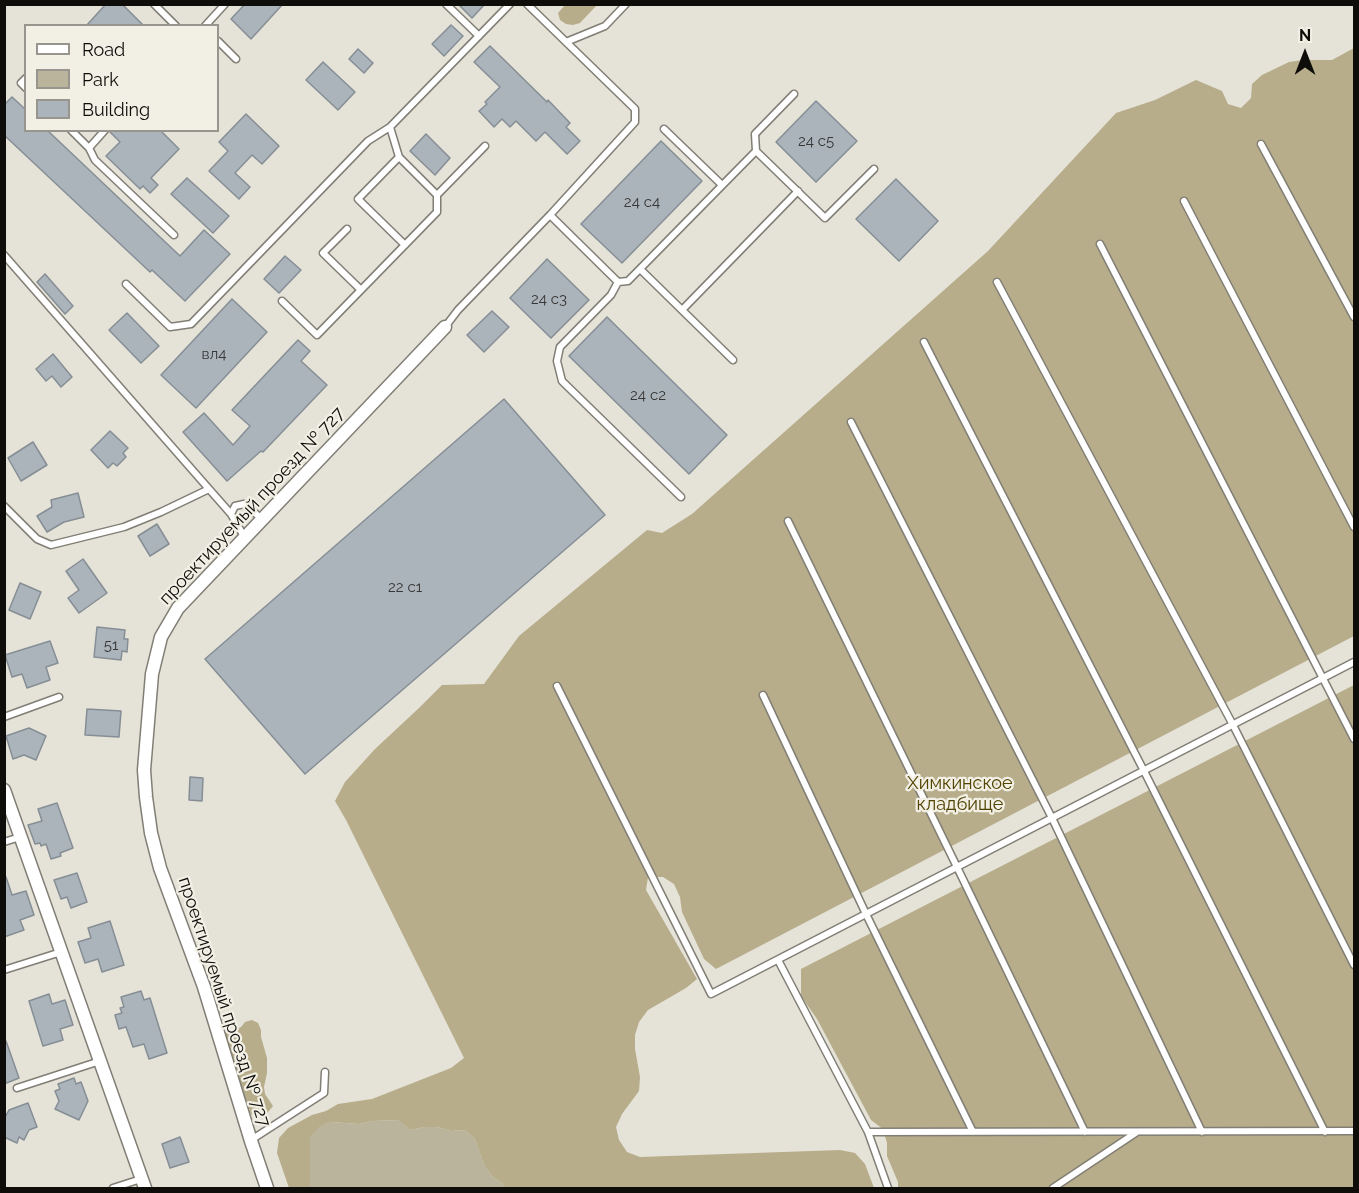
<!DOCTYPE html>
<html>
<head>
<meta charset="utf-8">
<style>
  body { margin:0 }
  #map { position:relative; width:1359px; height:1193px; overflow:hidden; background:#e5e2d8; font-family:Raleway,sans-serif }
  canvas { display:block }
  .frame { position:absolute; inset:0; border:6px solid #0e0d0a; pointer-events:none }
  .legend { position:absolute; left:24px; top:24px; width:195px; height:108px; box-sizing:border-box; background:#f2efe5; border:2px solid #97958d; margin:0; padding:8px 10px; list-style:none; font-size:18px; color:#0e0d0a }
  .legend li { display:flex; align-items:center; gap:12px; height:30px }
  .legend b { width:30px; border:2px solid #97958d }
  .north { position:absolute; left:1275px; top:24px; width:60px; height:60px; -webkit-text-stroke:4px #f2efe5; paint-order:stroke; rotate:0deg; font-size:16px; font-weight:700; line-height:24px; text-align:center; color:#0e0d0a }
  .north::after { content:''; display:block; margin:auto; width:21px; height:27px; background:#0e0d0a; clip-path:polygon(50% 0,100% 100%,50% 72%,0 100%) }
</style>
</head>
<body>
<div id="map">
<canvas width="1359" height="1193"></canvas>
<div class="frame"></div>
<ul class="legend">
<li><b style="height:8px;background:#fff"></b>Road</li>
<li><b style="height:16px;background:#bab49d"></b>Park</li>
<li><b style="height:16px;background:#acb4bb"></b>Building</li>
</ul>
<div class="north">N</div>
</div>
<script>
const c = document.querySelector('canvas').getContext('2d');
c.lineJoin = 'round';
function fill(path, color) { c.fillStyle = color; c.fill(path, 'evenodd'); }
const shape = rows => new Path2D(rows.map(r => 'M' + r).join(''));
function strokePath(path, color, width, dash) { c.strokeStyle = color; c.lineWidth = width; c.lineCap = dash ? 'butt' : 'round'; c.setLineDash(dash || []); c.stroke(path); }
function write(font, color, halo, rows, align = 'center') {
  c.font = font + ' Raleway,sans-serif'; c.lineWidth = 4.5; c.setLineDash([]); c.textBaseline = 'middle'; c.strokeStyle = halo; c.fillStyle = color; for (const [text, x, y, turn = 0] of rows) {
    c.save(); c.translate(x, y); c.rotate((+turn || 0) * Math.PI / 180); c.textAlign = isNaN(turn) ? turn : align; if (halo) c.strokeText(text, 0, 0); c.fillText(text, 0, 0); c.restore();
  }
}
fill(shape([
  [400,1120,410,1130,424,1127,437,1127,451,1131,465,1130,475,1139,484,1165,492,1176,503,1184,505,1188,310,1188,310,1138,318,1127,331,1122,359,1124,372,1121]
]), '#bab49d');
fill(shape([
  [566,4,597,4,597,5,580,23,573,25,566,24,560,20,558,13],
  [1354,48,1354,636,716,969,704,959,682,912,680,897,674,884,663,877,648,877,646,890,697,979,686,988,648,1010,639,1022,635,1035,635,1049,640,1077,639,1091,622,1114,616,1127,619,1140,627,1152,640,1157,840,1150,855,1153,865,1164,874,1188,505,1188,503,1184,492,1176,484,1165,475,1139,465,1130,451,1131,437,1127,424,1127,410,1130,399,1120,372,1121,359,1124,331,1122,319,1127,310,1138,310,1188,289,1188,277,1153,279,1138,288,1128,312,1115,326,1111,338,1104,372,1099,451,1068,464,1058,346,820,335,801,345,782,375,749,419,708,442,685,484,684,519,636,647,530,662,533,692,514,988,251,1116,113,1155,100,1196,80,1222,91,1228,104,1241,108,1251,98,1252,84,1262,75,1289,62,1303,60,1332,60],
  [1354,685,1354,1188,898,1188,898,1182,887,1156,887,1143,883,1129,871,1120,817,1019,801,996,801,969],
  [252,1020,258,1023,261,1030,261,1037,267,1058,267,1073,264,1087,265,1094,273,1106,264,1117,257,1117,251,1114,222,1034,228,1030,234,1030,241,1027,245,1022]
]), '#b7ad8a');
const building = shape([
  [106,4,122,4,144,26,86,26,106,4],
  [245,4,283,4,251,39,231,19,245,4],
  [458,4,485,4,472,18,458,4],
  [451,25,463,36,444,56,432,44,451,25],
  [490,46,547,102,548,100,570,123,566,127,580,141,567,154,545,132,536,141,516,121,510,127,502,119,494,127,479,111,487,104,485,102,500,87,474,62,490,46],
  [358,49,373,63,364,73,349,59,358,49],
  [323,62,355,92,338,110,306,80,323,62],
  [12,97,26,110,26,130,47,130,180,256,204,230,230,254,185,301,152,270,150,272,4,135,4,105,12,97],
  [816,101,857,141,816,182,776,142,816,101],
  [246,114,279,146,262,164,252,155,235,173,250,187,239,199,209,171,228,151,219,142,246,114],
  [110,130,160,130,179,149,151,178,158,185,150,193,143,186,140,189,106,156,120,142,110,132,110,130],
  [426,134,450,158,435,175,410,151,426,134],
  [661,141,702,181,622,263,581,224,661,141],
  [187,178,229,216,213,233,171,194,187,178],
  [896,179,938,221,899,261,856,219,896,179],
  [285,256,301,270,279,293,264,279,285,256],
  [547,259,589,300,551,338,510,298,547,259],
  [45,274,73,306,65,314,37,282,45,274],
  [232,299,267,332,196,408,161,375,232,299],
  [492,311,509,327,484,352,467,335,492,311],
  [127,313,159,346,141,363,109,330,127,313],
  [607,317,727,435,689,474,569,356,607,317],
  [298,340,310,351,301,361,327,385,263,452,261,451,227,481,183,432,204,413,233,445,250,426,232,410,298,340],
  [53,354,72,377,61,387,52,376,46,381,36,369,53,354],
  [504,399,605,515,305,774,205,659,504,399],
  [110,431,128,448,123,453,126,457,117,466,113,463,108,468,91,450,110,431],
  [33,442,47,465,21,481,8,458,33,442],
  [78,493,84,517,64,522,47,532,37,516,52,507,51,500,78,493],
  [157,524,169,544,150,556,138,536,157,524],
  [83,559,107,593,79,613,68,598,79,590,66,571,83,559],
  [20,583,41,592,30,619,9,610,20,583],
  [97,627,125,630,124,639,128,639,127,652,122,651,121,660,94,657,97,627],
  [50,641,58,663,46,667,50,680,27,688,22,674,12,677,5,655,50,641],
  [87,709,121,711,119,737,85,735,87,709],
  [29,728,46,736,36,760,24,755,13,759,6,736,29,728],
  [190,777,203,778,202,801,189,800,190,777],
  [57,803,73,848,60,853,61,856,51,859,46,844,41,846,40,843,35,844,28,825,42,821,38,809,57,803],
  [77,873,87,902,71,908,67,897,61,899,54,880,77,873],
  [4,877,6,877,12,895,26,891,34,915,20,920,24,930,4,937,4,877],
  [110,921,124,965,102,972,98,959,85,963,78,942,91,938,88,928,110,921],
  [141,991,144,1000,150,998,167,1053,149,1059,144,1044,133,1047,126,1027,119,1029,115,1015,122,1013,120,1008,124,1007,121,997,141,991],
  [49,994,52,1004,65,1000,73,1025,60,1029,63,1040,43,1046,29,1001,49,994],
  [4,1041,6,1041,19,1078,4,1084,4,1041],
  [74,1078,76,1084,81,1082,88,1101,79,1120,55,1109,59,1101,55,1091,60,1089,58,1084,74,1078],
  [28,1103,37,1127,29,1130,24,1140,19,1137,17,1143,4,1137,4,1119,9,1110,28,1103],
  [180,1137,189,1162,170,1168,162,1144,180,1137]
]);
fill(building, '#acb4bb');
strokePath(building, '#868e95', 1.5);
const service = shape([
  [154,4,176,26],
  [446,4,479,36],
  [205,26,225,4],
  [218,41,236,59],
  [566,42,605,26,626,4],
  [26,78,21,83,26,88],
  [390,127,399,157,437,195,485,146],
  [664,129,722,185],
  [71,130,89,148,105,130],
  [1261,144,1354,317],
  [89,148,95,160,174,235],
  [756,151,825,218,874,169],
  [399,157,358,199,405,245],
  [1184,201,1354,527],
  [550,215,618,282,628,281,756,151,755,134,794,94],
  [347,229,323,253,361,290],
  [1100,244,1354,739],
  [4,255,209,489,161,512,124,527,51,545,37,539,4,506],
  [640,269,733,360],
  [618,282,611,295,560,347,557,361,562,381,681,497],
  [997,282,1233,725,1354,965],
  [126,284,170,327,191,324,368,141,390,127,510,4],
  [282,301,317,335,437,212,437,195],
  [682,310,798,191],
  [445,327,458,310,550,215,635,122,635,109,527,4],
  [924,342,1144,771,1325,1132],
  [851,422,1052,818,1202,1132],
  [209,489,231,514],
  [788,521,957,867,1085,1132],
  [245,538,231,514,235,506,244,504,262,519],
  [557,686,711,994,1354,662],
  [763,695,866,914,973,1132],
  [4,717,59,697],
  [4,842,20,837],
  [778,960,868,1132,888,1188],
  [4,970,61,952],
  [17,1088,100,1061],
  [868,1132,1354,1131],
  [251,1140,324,1093,325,1072],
  [113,1188,141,1179],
  [1053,1188,1137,1132]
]);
const minor = shape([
  [4,790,145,1188],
  [267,1188,251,1141,204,987,160,868,151,833,146,797,144,770,152,674,161,637,178,608,445,327]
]);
strokePath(service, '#807e75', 9);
strokePath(minor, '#807e75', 15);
strokePath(service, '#fff', 6);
strokePath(minor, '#fff', 12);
write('15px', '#363736', null, [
  ["24 с5",816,141],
  ["24 с4",642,202],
  ["24 с3",549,299],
  ["вл4",214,354],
  ["24 с2",648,395],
  ["22 с1",405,587],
  ["51",111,645]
]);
write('18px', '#0e0d0a', '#f2efe5', [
  ["проектируемый проезд № 727",252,506,-47],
  ["проектируемый проезд № 727",224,1002,72]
]);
write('18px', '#524301', '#f2efe5', [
  ["Химкинское",960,784],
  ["кладбище",960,805]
]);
</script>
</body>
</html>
